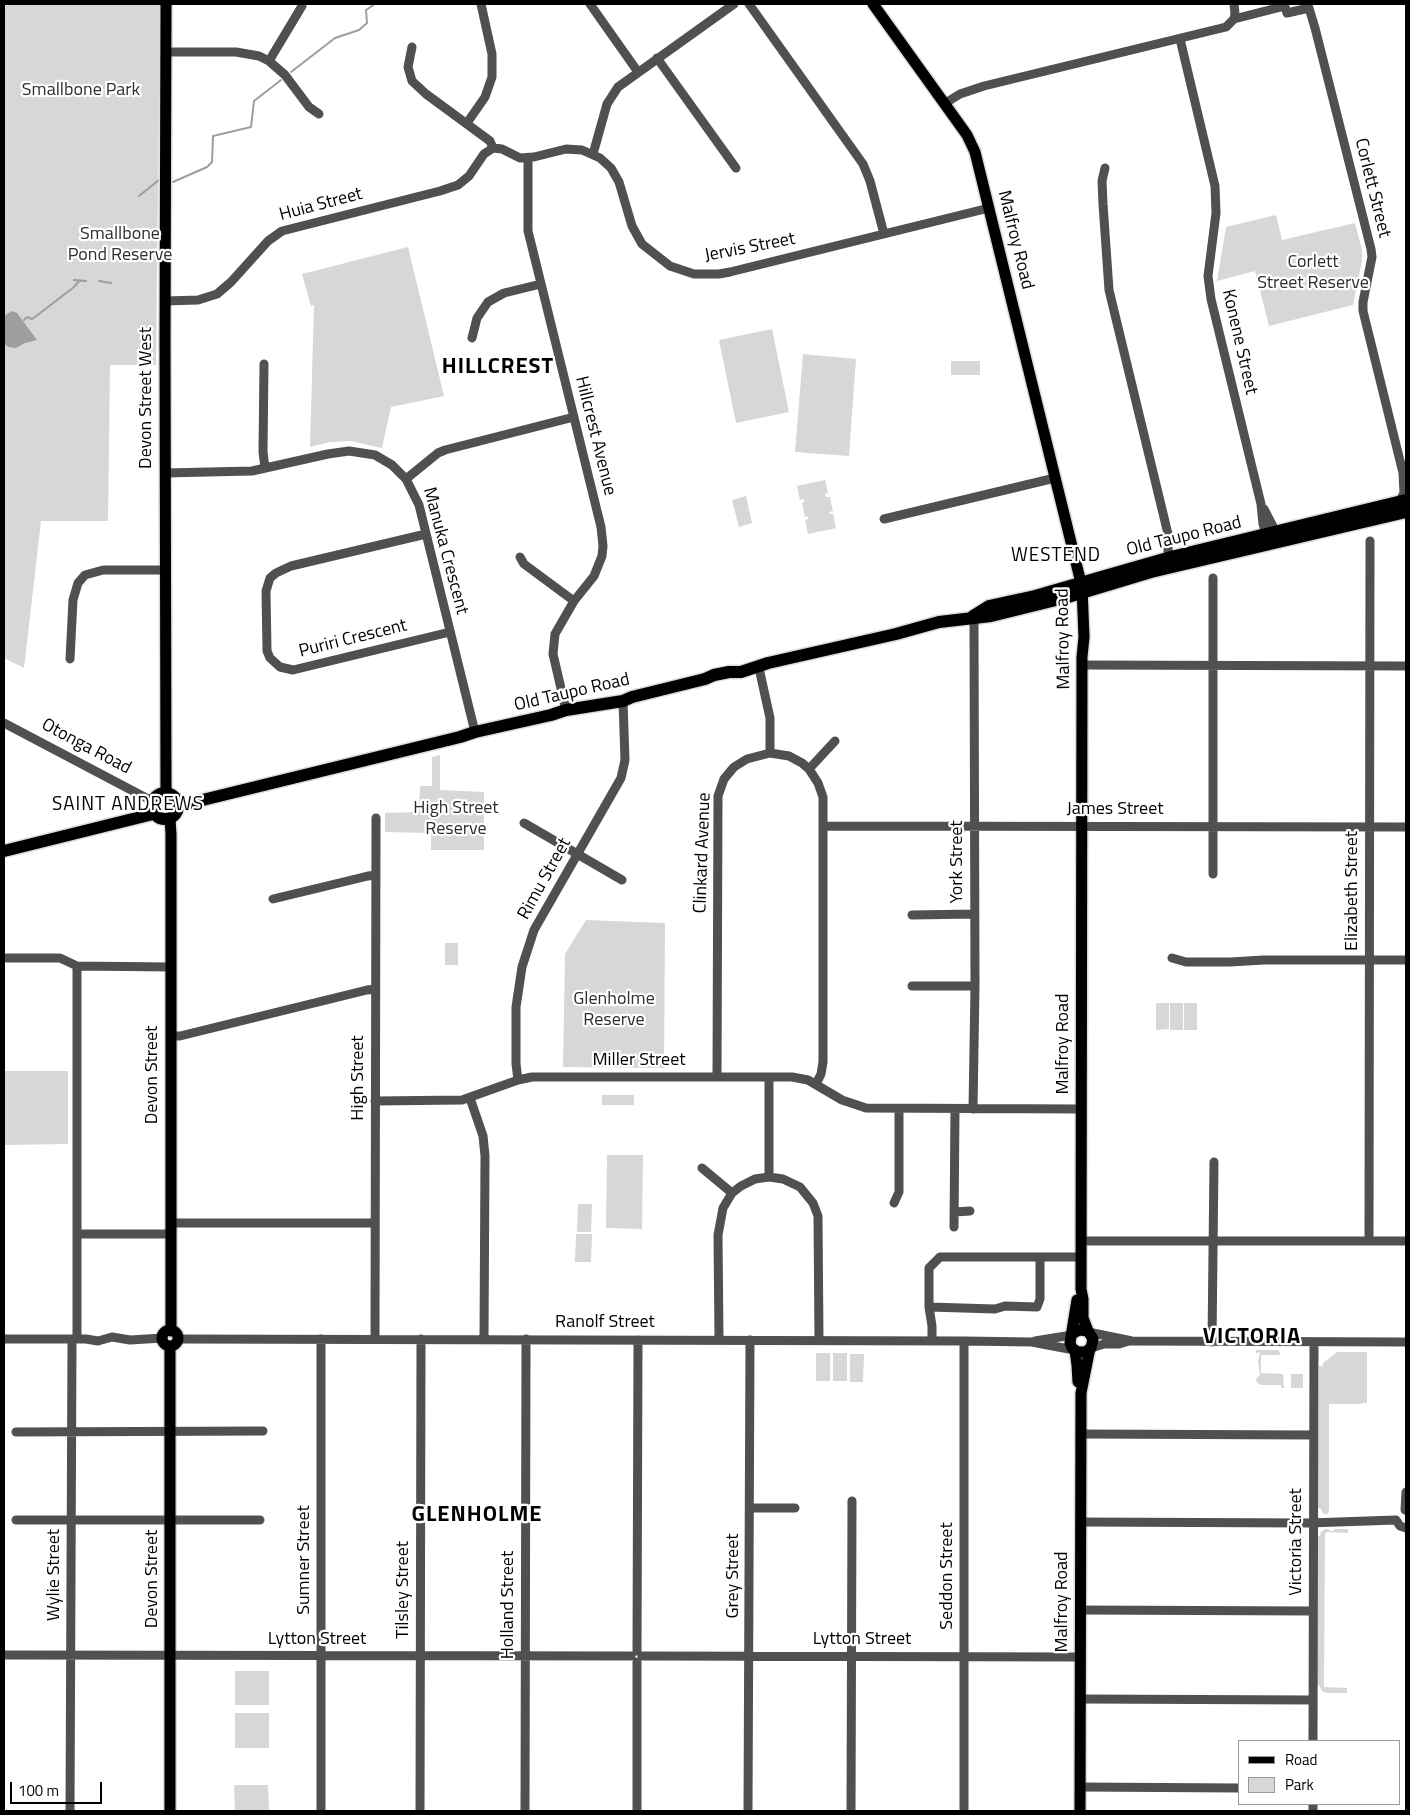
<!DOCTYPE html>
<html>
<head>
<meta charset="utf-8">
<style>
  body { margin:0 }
  #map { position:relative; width:1410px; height:1815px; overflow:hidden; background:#fff; font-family:"Titillium Web",sans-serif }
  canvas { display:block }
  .frame { position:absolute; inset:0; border:5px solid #000; pointer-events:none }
  .legend { position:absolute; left:1238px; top:1740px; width:162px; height:65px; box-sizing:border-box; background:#fff; border:1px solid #999; margin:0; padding:6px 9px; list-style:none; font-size:15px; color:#000 }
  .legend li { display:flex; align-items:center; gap:10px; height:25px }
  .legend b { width:25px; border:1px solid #999 }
  .scale { position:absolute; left:10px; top:1782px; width:92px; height:22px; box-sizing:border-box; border:2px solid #000; border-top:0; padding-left:6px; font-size:15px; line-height:18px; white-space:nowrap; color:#000; -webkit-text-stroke:4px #fff; paint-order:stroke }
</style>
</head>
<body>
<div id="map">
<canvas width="1410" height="1815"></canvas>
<div class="frame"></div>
<ul class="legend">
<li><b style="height:6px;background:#000"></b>Road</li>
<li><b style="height:14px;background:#d7d7d7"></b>Park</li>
</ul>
<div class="scale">100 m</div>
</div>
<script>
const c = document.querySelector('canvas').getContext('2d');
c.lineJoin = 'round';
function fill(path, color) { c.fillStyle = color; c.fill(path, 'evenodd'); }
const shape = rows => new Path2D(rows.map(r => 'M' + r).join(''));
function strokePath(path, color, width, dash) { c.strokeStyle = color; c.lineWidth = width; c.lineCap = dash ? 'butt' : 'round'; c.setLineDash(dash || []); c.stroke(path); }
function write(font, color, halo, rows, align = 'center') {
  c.font = font + ' "Titillium Web",sans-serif'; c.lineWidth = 4.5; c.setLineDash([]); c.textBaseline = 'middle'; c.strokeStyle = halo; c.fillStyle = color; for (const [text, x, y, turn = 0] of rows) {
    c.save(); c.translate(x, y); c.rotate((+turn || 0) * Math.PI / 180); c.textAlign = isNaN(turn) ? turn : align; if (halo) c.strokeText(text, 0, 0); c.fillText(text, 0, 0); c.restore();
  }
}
fill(shape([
  [4,4,160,4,156,365,110,365,108,521,41,521,24,668,4,658],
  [1276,215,1282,240,1355,223,1362,250,1362,261,1353,305,1269,326,1255,271,1217,281,1226,227],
  [408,247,444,396,391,407,382,448,351,441,330,442,310,447,314,305,311,306,302,274],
  [772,329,789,412,736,423,719,340],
  [803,354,856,359,849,456,795,452],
  [951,361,980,361,980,375,951,375],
  [825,480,828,493,825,494,826,497,830,497,833,511,829,512,830,514,833,514,836,528,808,534,805,520,808,519,808,516,805,517,802,503,804,502,804,499,800,500,797,486],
  [746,496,752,523,739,527,732,500],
  [440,755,440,790,484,792,484,850,431,850,431,833,385,832,385,813,419,812,420,786,432,786,432,757],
  '156 806a9 9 0 1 1 18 0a9 9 0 1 1-18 0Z',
  [586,920,665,923,664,1068,563,1067,565,954],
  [445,943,458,943,458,965,445,965],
  [1156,1003,1169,1003,1169,1029,1156,1030],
  [1170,1003,1183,1003,1183,1030,1170,1030],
  [1184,1003,1197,1003,1197,1030,1184,1030],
  [4,1071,68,1071,68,1144,4,1145],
  [602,1095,634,1095,634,1105,602,1105],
  [607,1155,643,1155,642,1229,606,1228],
  [578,1204,592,1204,591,1232,577,1232],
  [576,1234,592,1234,591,1262,575,1262],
  [1256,1350,1279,1350,1280,1355,1261,1355,1261,1373,1283,1374,1284,1388,1281,1388,1281,1385,1261,1385,1257,1383,1256,1379,1260,1375,1258,1361,1260,1353,1259,1352,1256,1354],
  [1337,1352,1367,1352,1367,1403,1362,1403,1362,1404,1329,1404,1329,1509,1328,1514,1324,1514,1320,1508,1318,1508,1319,1366,1323,1366,1323,1363],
  [816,1353,830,1353,830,1381,816,1381],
  [833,1353,847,1353,847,1381,833,1381],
  [850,1354,864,1354,863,1382,850,1382],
  [1291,1374,1303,1374,1303,1388,1291,1388],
  [1325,1529,1329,1529,1329,1531,1334,1531,1334,1529,1348,1529,1348,1533,1327,1532,1325,1534,1324,1687,1347,1688,1347,1693,1326,1693,1322,1691,1319,1685,1317,1685,1318,1536,1320,1536,1321,1532],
  [235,1671,269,1671,269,1705,235,1705],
  [235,1713,269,1713,269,1748,235,1748],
  [234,1785,268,1785,269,1811,235,1811]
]), '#d7d7d7');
fill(shape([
  [12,311,17,313,37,340,25,343,16,348,9,347,4,344,4,316]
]), '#9e9e9e');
strokePath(shape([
  [291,72,335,38,359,30,367,23,366,10,375,4],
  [173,182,207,167,212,162,213,136,251,127,254,101,281,80],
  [139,196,159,180],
  [74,280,86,281],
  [99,281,111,283],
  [24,320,27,317,32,319,35,317,74,287,80,280]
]), '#9e9e9e', 2);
const major = shape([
  [873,4,967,135,975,152,1082,587,1084,637,1082,657,1081,1289,1083,1299,1083,1318,1088,1331],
  [166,793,165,339,166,4],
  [170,819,171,834,171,1331],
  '162 1338a8 8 0 1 1 16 0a8 8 0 1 1-16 0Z',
  [1072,1334,1079,1330,1088,1331,1093,1339,1091,1348,1085,1352,1078,1352,1072,1348,1070,1343,1077,1300],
  [170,1346,170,1811],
  [1075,1350,1077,1365,1078,1382],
  [1080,1811,1081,1393,1090,1348]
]);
const highway = shape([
  [973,616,989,606,1035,596,1171,557,1406,500],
  '152 806a13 13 0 1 1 26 0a13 13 0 1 1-26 0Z',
  [178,806,460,737,475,732,551,715,566,710,623,701,632,697,705,679,714,675,729,672,741,672,768,663,896,634,939,622,991,616,1068,597,1151,572,1406,512],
  [4,851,153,814]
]);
strokePath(major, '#dbdbdb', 14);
strokePath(highway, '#dbdbdb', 15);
strokePath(shape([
  [590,4,638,72],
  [749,4,863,164,870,181,884,234],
  [1284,4,1287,13,1309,8,1315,28,1371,249,1372,257,1363,302,1363,311,1403,473,1404,493,1400,501],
  [1234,19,1285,6],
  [1180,39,1215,186,1216,213,1208,276,1211,299,1261,504,1263,524,1268,539],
  [412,47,408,67,412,81,426,94,490,141,493,148],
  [166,52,236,52,259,56,269,61,285,75,309,107,319,114],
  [657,58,736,168],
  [269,61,302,6],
  [944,104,960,94,984,86,1226,27,1234,19,1235,14,1234,4],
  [467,123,485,97,492,77,492,54,481,4],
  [493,148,502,149,520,158,534,157,566,149,582,150,600,158,611,168,619,182,632,226,642,244,670,266,694,274,719,274,730,272,989,208],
  [593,154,607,104,618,87,734,4],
  [528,158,528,231,531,243,601,527,603,546,602,556,594,576,574,601,555,634,553,654,566,710],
  [1105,168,1102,181,1103,204,1109,290,1168,534,1168,551,1173,561],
  [165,301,198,300,217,294,231,282,268,241,282,231,440,191,458,185,469,176,484,154,493,148],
  [472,338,477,318,488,302,504,293,541,284],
  [264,364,263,452,265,468],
  [165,473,252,471,328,454,349,451,375,455,392,465,406,479,419,505,475,732],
  [406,479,438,453,445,450,574,417],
  [1264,509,1276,532],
  [884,519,1055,478],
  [426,534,291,566,276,573,270,578,266,591,267,651,270,658,280,667,293,670,450,632],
  [520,557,524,564,574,601],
  [973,616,974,624,975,986,973,1109],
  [70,659,73,600,78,583,85,575,103,570,165,570],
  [1082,665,1406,666],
  [759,668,770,718,770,753],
  [4,723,152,801],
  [809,769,835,741],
  [524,823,622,880],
  [824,826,1406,827],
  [1213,874,1213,578],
  [273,899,368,876,376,875],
  [912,915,974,914],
  [4,958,60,958,77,966,171,967],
  [1172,958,1186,962,1230,962,1264,960,1406,960],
  [912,986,975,986],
  [171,1036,180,1036,367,990,375,989],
  [717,1077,718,796,724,779,734,767,747,759,770,753,789,756,802,763,809,769,818,783,823,797,823,1062,821,1074,816,1084],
  [769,1078,769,1177],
  [518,1080,516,1064,516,1007,522,967,534,930,621,778,625,760,623,701],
  [470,1098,483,1136,485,1156,484,1339],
  [375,1101,462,1100,518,1080,532,1077,792,1077,808,1080,842,1100,866,1108,1081,1109],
  [702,1168,732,1193],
  [894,1203,899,1192,899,1109],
  [955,1212,970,1211],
  [171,1223,374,1223],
  [954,1227,955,1109],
  [77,1234,170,1234],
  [1081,1241,1406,1241],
  [1369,1241,1370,541],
  [929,1307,995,1309,1005,1306,1037,1307,1040,1299,1040,1257],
  [1088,1332,1132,1341,1406,1342],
  [4,1339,86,1339,98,1341,112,1337,130,1340,163,1338],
  [77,1339,77,966],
  [178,1339,964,1341,1032,1342,1074,1350],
  [375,1339,376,818],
  [719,1340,718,1235,723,1208,732,1193,741,1186,755,1179,769,1177,783,1179,800,1187,813,1203,818,1216,819,1340],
  [932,1340,932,1326,929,1307,929,1268,940,1257,1081,1257],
  [964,1341,964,1811],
  [1035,1341,1072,1335],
  [1212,1342,1214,1162],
  [1091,1348,1104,1344,1119,1344,1129,1341],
  [16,1432,263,1431],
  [1081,1434,1313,1435],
  [750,1508,795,1508],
  [1405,1510,1406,1492],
  [16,1520,260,1520],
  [1396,1520,1400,1526,1406,1528],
  [1081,1522,1309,1523,1396,1520],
  [1080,1610,1313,1611],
  [637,1651,638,1340],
  [4,1655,631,1656],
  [642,1656,1081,1657],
  [1081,1699,1313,1700],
  [1313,1741,1314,1342],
  [1080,1787,1239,1788],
  [70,1811,72,1340],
  [321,1811,321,1339],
  [420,1811,421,1339],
  [525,1811,526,1339],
  [637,1811,637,1662],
  [748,1811,750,1340],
  [851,1811,852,1501],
  [1313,1811,1313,1804]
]), '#505050', 9);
strokePath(major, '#000', 11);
strokePath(highway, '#000', 12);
write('18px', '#2e2e2e', '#fff', [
  ["Smallbone Park",81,91],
  ["Smallbone",120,235],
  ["Pond Reserve",120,256],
  ["Corlett",1313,263],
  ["Street Reserve",1313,284],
  ["High Street",456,809],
  ["Reserve",456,830],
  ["Glenholme",614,1000],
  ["Reserve",614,1021]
]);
write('18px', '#000', '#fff', [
  ["Corlett Street",1372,188,76],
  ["Huia Street",321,205,-15],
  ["Malfroy Road",1015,240,76],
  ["Jervis Street",750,248,-11],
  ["Konene Street",1239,342,77],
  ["Devon Street West",147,398,-90],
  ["Hillcrest Avenue",595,436,76],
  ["Old Taupo Road",1184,537,-14],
  ["Manuka Crescent",445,551,75],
  ["Puriri Crescent",353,639,-14],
  ["Malfroy Road",1064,639,-91],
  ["Old Taupo Road",572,693,-13],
  ["Otonga Road",86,747,28],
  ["James Street",1115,810],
  ["Clinkard Avenue",703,853,-88],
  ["York Street",958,862,-90],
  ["Rimu Street",545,879,-61],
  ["Elizabeth Street",1353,891,-90],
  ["Malfroy Road",1064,1044,-90],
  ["Miller Street",639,1061],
  ["Devon Street",153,1075,-90],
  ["High Street",359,1078,-90],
  ["Ranolf Street",605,1323],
  ["Victoria Street",1297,1542,-90],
  ["Sumner Street",305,1560,-90],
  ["Wylie Street",55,1575,-90],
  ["Grey Street",734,1576,-90],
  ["Seddon Street",948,1576,-90],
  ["Devon Street",153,1579,-90],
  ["Tilsley Street",404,1590,-90],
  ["Malfroy Road",1063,1602,-90],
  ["Holland Street",509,1605,-90],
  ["Lytton Street",317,1640],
  ["Lytton Street",862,1640]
]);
c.letterSpacing = '1px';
write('19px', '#000', '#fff', [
  ["WESTEND",1056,556],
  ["SAINT ANDREWS",128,805]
]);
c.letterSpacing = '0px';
c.letterSpacing = '1px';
write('bold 22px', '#000', '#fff', [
  ["HILLCREST",498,368],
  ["VICTORIA",1252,1338],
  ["GLENHOLME",477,1516]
]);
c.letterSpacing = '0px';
</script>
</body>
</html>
